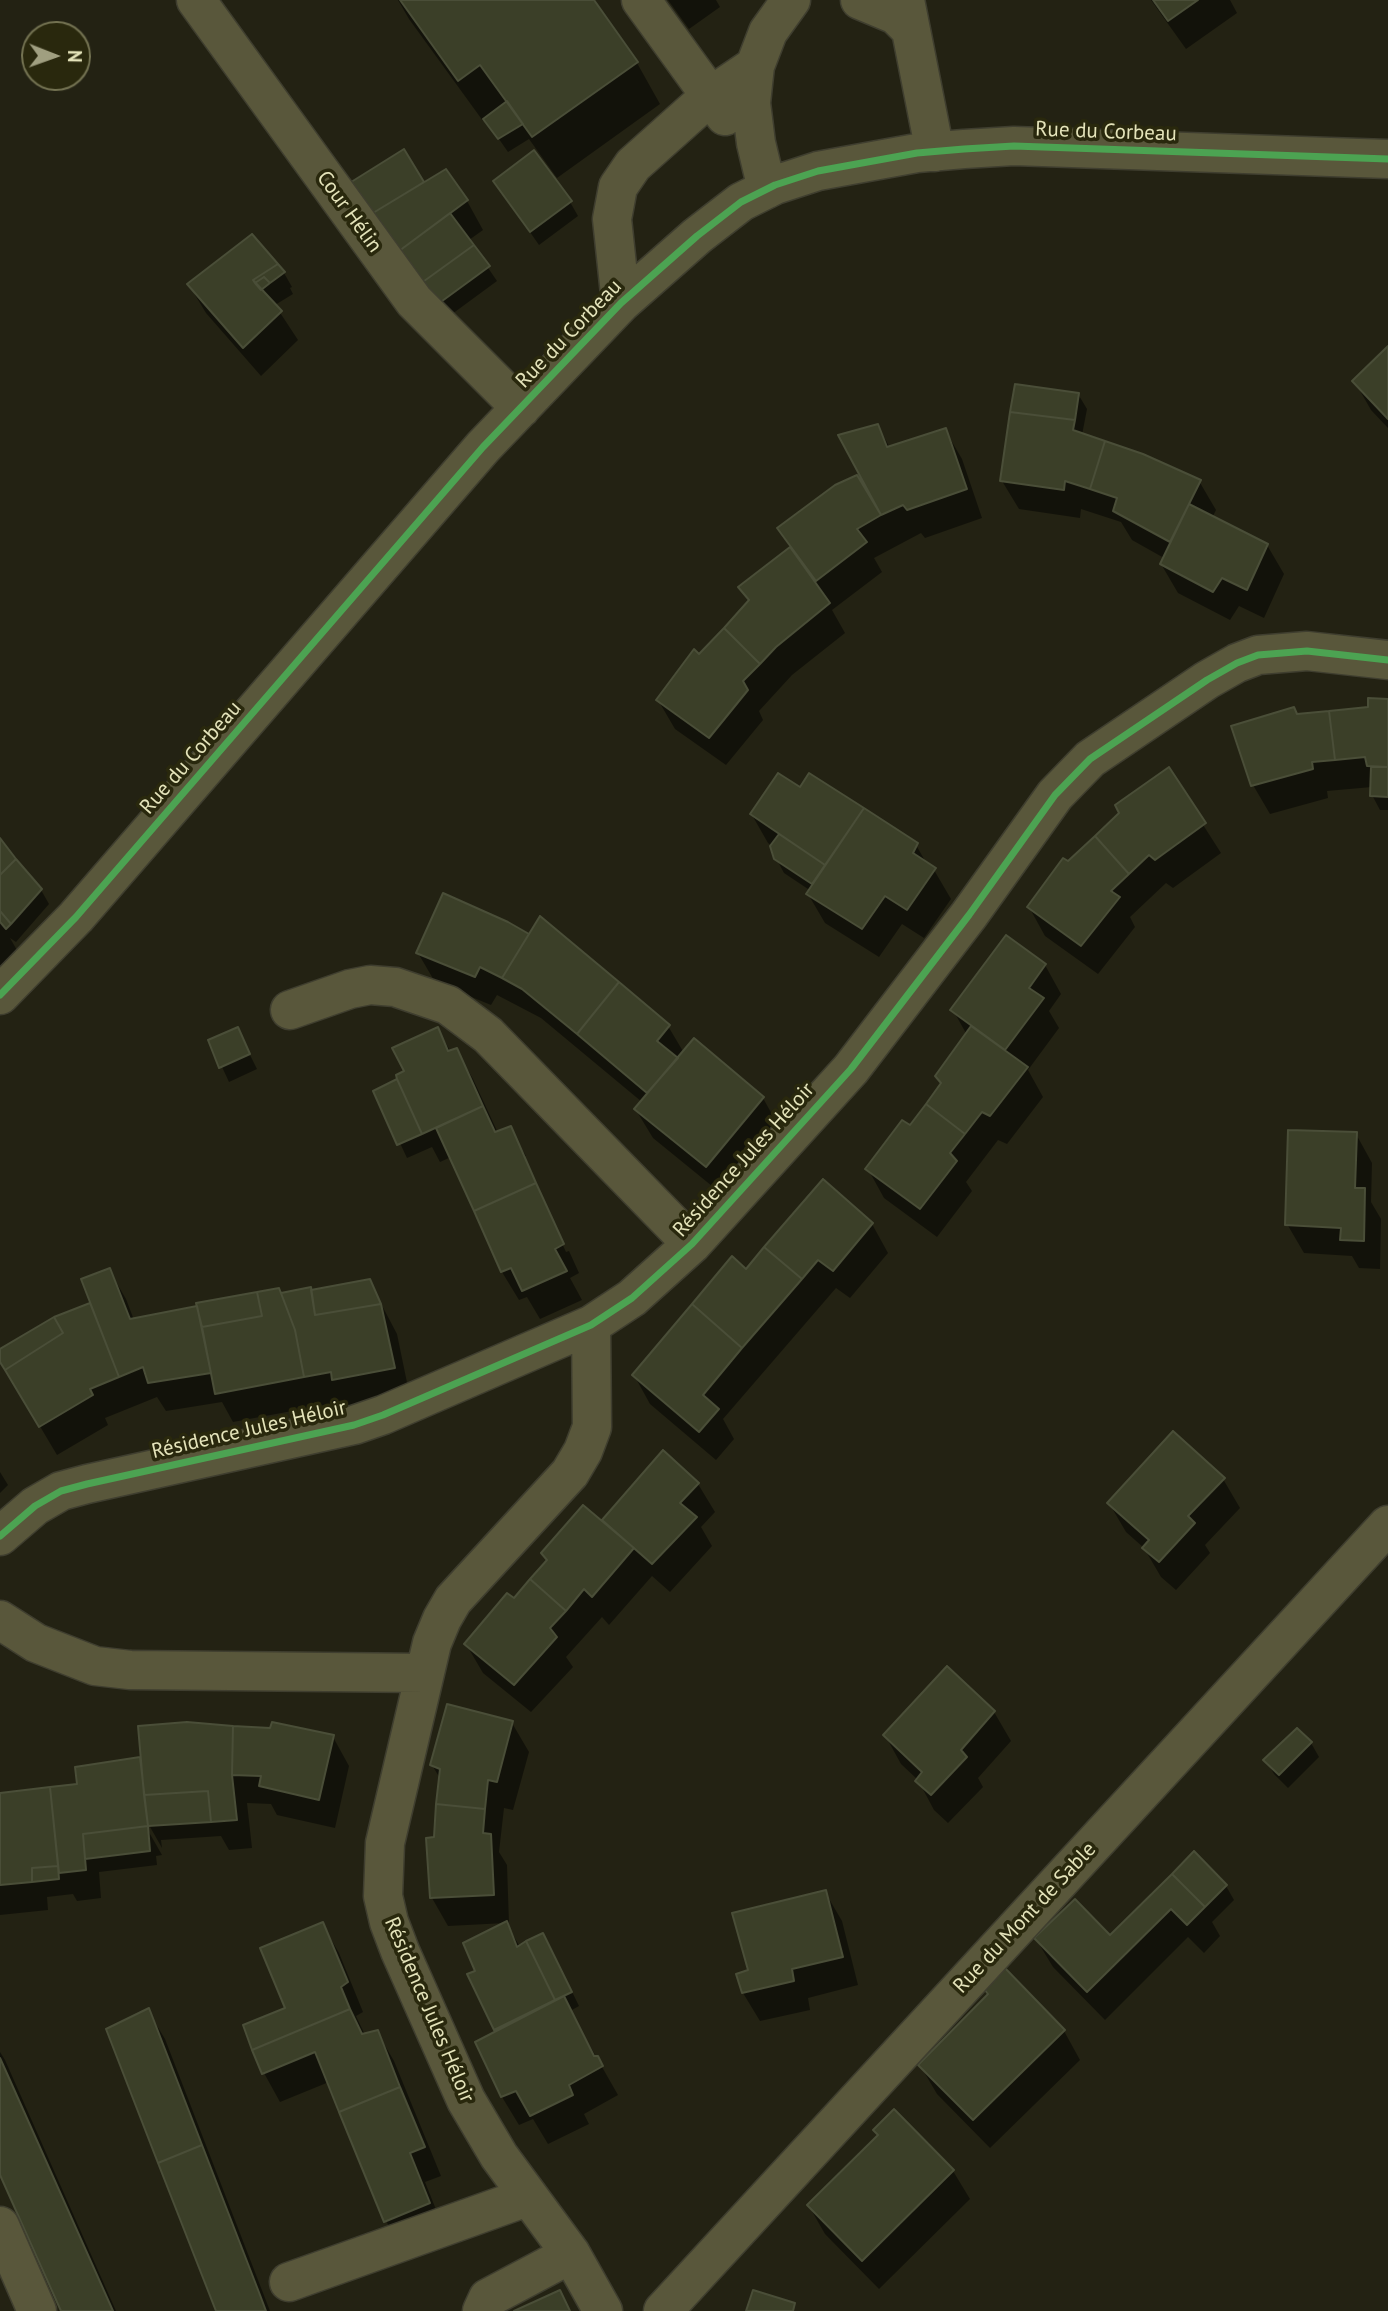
<!DOCTYPE html>
<html>
<head>
<meta charset="utf-8">
<style>
  body { margin:0 }
  #map { position:relative; width:1388px; height:2311px; overflow:hidden; background:#232213; font-family:"PT Sans",sans-serif }
  canvas { display:block }
  .north { position:absolute; left:21px; top:21px; width:70px; height:70px; box-sizing:border-box; background:#29280d; border:2px solid #747352; border-radius:50%; rotate:91deg; font-size:19px; font-weight:700; line-height:28px; text-align:center; color:#e4e3ba }
  .north::after { content:''; display:block; margin:auto; width:24px; height:32px; background:#a09f80; clip-path:polygon(50% 0,100% 100%,50% 72%,0 100%) }
</style>
</head>
<body>
<div id="map">
<canvas width="1388" height="2311"></canvas>
<div class="north">N</div>
</div>
<script>
const c = document.querySelector('canvas').getContext('2d');
c.lineJoin = 'round';
function fill(path, color) { c.fillStyle = color; c.fill(path, 'evenodd'); }
const shape = rows => new Path2D(rows.map(r => 'M' + r).join(''));
function strokePath(path, color, width, dash) { c.strokeStyle = color; c.lineWidth = width; c.lineCap = dash ? 'butt' : 'round'; c.setLineDash(dash || []); c.stroke(path); }
function write(font, color, halo, rows, align = 'center') {
  c.font = font + ' "PT Sans",sans-serif'; c.lineWidth = 7; c.setLineDash([]); c.textBaseline = 'middle'; c.strokeStyle = halo; c.fillStyle = color; for (const [text, x, y, turn = 0] of rows) {
    c.save(); c.translate(x, y); c.rotate((+turn || 0) * Math.PI / 180); c.textAlign = isNaN(turn) ? turn : align; if (halo) c.strokeText(text, 0, 0); c.fillText(text, 0, 0); c.restore();
  }
}
fill(shape([
  [398,0,591,0,637,63,660,104,557,178,529,139,508,152,485,119,483,121,409,19],
  [668,0,716,0,720,7,689,29],
  [1151,0,1230,0,1237,13,1186,49],
  [404,152,424,185,467,201,483,230,469,240,497,281,448,317,369,218],
  [495,182,570,202,578,216,539,245],
  [252,236,284,273,292,287,290,288,293,294,275,305,298,340,261,376,206,313,189,285],
  [1388,349,1388,428,1371,410,1355,382],
  [1078,394,1087,409,1082,435,1199,481,1216,510,1212,518,1267,545,1284,574,1264,618,1239,606,1230,620,1178,593,1161,564,1164,558,1132,540,1121,522,1081,509,1080,518,1019,509,1002,481],
  [878,426,890,448,945,430,962,459,982,518,925,538,921,533,874,558,882,572,832,610,845,633,792,675,759,711,763,720,726,765,675,729,658,700,749,602,740,588,791,549,779,529,836,487,860,476,840,437],
  [1388,700,1388,810,1380,810,1372,795,1372,787,1327,791,1328,798,1270,814,1253,785,1298,716,1370,709],
  [1168,770,1221,853,1173,888,1166,883,1130,917,1135,927,1098,974,1045,936,1029,907,1068,863],
  [810,776,916,845,928,866,934,870,951,899,924,938,902,924,879,957,825,923,808,894,811,891,784,873,776,858,772,846,768,843,752,815,801,789],
  [0,841,41,890,49,904,16,942,10,938,22,959,0,979],
  [444,896,668,1026,684,1053,763,1098,779,1127,723,1195,653,1138,636,1110,642,1102,541,1018,497,995,491,1005,435,982,418,953],
  [1045,965,1061,994,1049,1011,1059,1028,1028,1070,1043,1097,1007,1144,998,1140,966,1182,972,1191,937,1237,884,1198,868,1169,910,1128,942,1085,937,1076,967,1035,953,1010],
  [237,1029,257,1069,229,1082,210,1041],
  [438,1030,451,1052,456,1050,473,1079,498,1133,510,1128,526,1156,522,1156,566,1252,569,1251,579,1273,570,1278,582,1300,540,1319,527,1297,519,1300,502,1272,451,1157,440,1162,432,1147,407,1158,376,1092,396,1081,406,1072],
  [1356,1134,1372,1163,1371,1202,1381,1219,1380,1269,1359,1268,1352,1256,1304,1253,1287,1224],
  [872,1224,888,1253,850,1298,836,1288,723,1419,734,1439,716,1460,650,1404,634,1375,746,1271],
  [109,1270,126,1299,134,1320,310,1289,312,1292,369,1281,397,1334,410,1397,351,1408,346,1401,233,1422,222,1402,166,1411,157,1397,105,1418,108,1425,57,1455,0,1359,0,1351,55,1318,92,1304],
  [663,1452,698,1484,715,1512,701,1527,712,1546,670,1592,652,1576,609,1625,602,1617,566,1657,573,1667,531,1712,483,1673,466,1644,602,1523],
  [0,1472,8,1485,0,1493],
  [1223,1479,1240,1508,1205,1545,1210,1553,1176,1590,1161,1577,1144,1548,1126,1532,1109,1503],
  [947,1669,994,1712,1011,1741,978,1778,983,1787,948,1823,934,1810,918,1780,901,1764,885,1735],
  [512,1723,529,1752,513,1810,504,1808,499,1852,507,1865,509,1923,506,1923,520,1947,551,1949,579,2006,570,2011,618,2095,584,2114,589,2124,548,2144,533,2119,519,2125,502,2097,477,2042,497,2030,470,1975,477,1971,506,1923,448,1926,432,1898,441,1780,432,1765],
  [333,1737,349,1766,335,1828,277,1815,271,1804,247,1803,252,1848,229,1850,221,1836,161,1840,162,1848,145,1818,142,1820,162,1855,156,1856,157,1865,99,1872,101,1898,77,1901,73,1894,47,1897,48,1910,0,1915,0,1795,79,1786,77,1768],
  [1311,1743,1319,1757,1288,1788,1274,1774,1266,1760],
  [1194,1854,1226,1886,1234,1900,1212,1922,1220,1936,1204,1953,1188,1937,1105,2020,1053,1967,1036,1939,1110,1937],
  [825,1892,842,1921,858,1985,808,1998,810,2010,760,2021,743,1993,750,1971],
  [322,1924,339,1953,363,2012,356,2016,365,2035,377,2032,394,2061,441,2176,425,2182,445,2232,403,2249,386,2221,329,2082,280,2102,264,2073,287,2009],
  [148,2011,165,2039,270,2311,218,2311],
  [1064,2031,1080,2060,990,2148,937,2094,920,2065],
  [0,2052,5,2060,116,2311,63,2311,0,2171],
  [875,2130,953,2171,970,2199,879,2289,825,2234,809,2206,879,2136]
]), '#0007');
const building = shape([
  [400,0,594,0,638,62,532,137,480,65,458,81,400,0],
  [1153,0,1198,0,1168,21,1153,0],
  [507,101,523,124,498,139,483,119,507,101],
  [404,149,424,182,368,216,348,184,404,149],
  [534,150,572,201,530,232,493,181,534,150],
  [446,169,468,200,395,254,368,216,446,169],
  [450,213,474,245,420,284,395,254,450,213],
  [252,234,278,264,253,280,282,311,243,348,187,284,252,234],
  [474,245,490,266,438,304,420,284,474,245],
  [278,264,285,272,270,283,264,277,255,283,253,280,278,264],
  [264,277,270,283,261,290,255,283,264,277],
  [1388,346,1388,419,1352,381,1388,346],
  [1015,384,1079,393,1075,420,1010,412,1015,384],
  [1010,412,1075,420,1073,430,1105,441,1090,489,1065,481,1064,490,1000,481,1010,412],
  [878,424,887,447,946,428,967,489,907,510,903,505,881,515,838,435,878,424],
  [1105,441,1143,454,1201,480,1170,542,1113,511,1117,498,1090,489,1105,441],
  [857,475,881,515,857,529,867,542,816,581,777,528,835,485,857,475],
  [1189,504,1268,544,1247,590,1222,578,1213,592,1160,564,1189,504],
  [790,547,830,603,776,647,760,664,724,628,749,600,738,587,790,547],
  [724,628,760,664,743,681,748,690,709,738,656,700,694,649,699,654,724,628],
  [1368,698,1388,699,1388,767,1367,766,1365,757,1335,760,1329,711,1368,707,1368,698],
  [1294,707,1297,714,1329,711,1335,760,1312,762,1313,769,1251,786,1231,726,1294,707],
  [1169,767,1206,823,1155,860,1149,855,1129,874,1095,836,1119,813,1115,805,1169,767],
  [1371,767,1388,767,1388,797,1370,796,1371,767],
  [778,773,800,787,809,773,864,808,825,865,750,814,778,773],
  [864,808,918,843,913,853,936,868,907,910,885,896,862,929,806,894,864,808],
  [779,834,825,865,812,884,774,859,770,846,779,834],
  [1095,836,1129,874,1111,891,1120,897,1081,946,1027,907,1063,858,1068,861,1095,836],
  [0,838,16,859,0,875,0,838],
  [16,859,42,889,11,924,0,911,0,875,16,859],
  [443,893,508,922,529,934,502,978,480,967,475,977,416,953,443,893],
  [0,911,11,924,6,929,0,922,0,911],
  [540,916,619,982,577,1034,522,989,502,978,540,916],
  [1006,935,1046,964,1029,988,1044,998,1005,1050,950,1010,1006,935],
  [619,982,670,1025,657,1041,678,1058,647,1093,577,1034,619,982],
  [971,1026,1028,1067,990,1116,982,1112,965,1134,926,1104,941,1083,935,1076,971,1026],
  [238,1027,250,1054,219,1068,208,1040,238,1027],
  [438,1027,448,1051,457,1048,483,1106,422,1134,397,1079,396,1075,404,1071,392,1048,438,1027],
  [694,1038,764,1097,706,1167,634,1109,694,1038],
  [397,1079,422,1134,397,1145,373,1091,397,1079],
  [926,1104,965,1134,950,1153,957,1161,920,1209,865,1169,902,1120,910,1125,926,1104],
  [483,1106,495,1132,511,1126,536,1183,474,1211,436,1128,483,1106],
  [1288,1130,1357,1132,1355,1188,1365,1188,1364,1241,1340,1240,1341,1228,1285,1225,1288,1130],
  [823,1179,873,1223,833,1271,818,1260,802,1279,764,1247,823,1179],
  [536,1183,564,1244,555,1249,567,1271,522,1291,511,1268,501,1272,474,1211,536,1183],
  [764,1247,802,1279,742,1348,692,1304,732,1256,746,1269,764,1247],
  [110,1268,130,1319,197,1306,211,1373,148,1383,143,1367,119,1377,81,1279,110,1268],
  [370,1279,381,1304,315,1315,311,1290,370,1279],
  [311,1287,315,1315,381,1304,395,1368,332,1380,331,1372,304,1377,295,1330,281,1293,311,1287],
  [279,1288,295,1330,304,1377,215,1394,202,1327,262,1316,257,1292,279,1288],
  [257,1292,262,1316,202,1327,196,1303,257,1292],
  [90,1303,119,1377,90,1389,93,1395,39,1427,5,1370,63,1333,54,1317,90,1303],
  [692,1304,742,1348,703,1395,719,1409,699,1432,632,1375,692,1304],
  [54,1317,63,1333,5,1370,0,1362,0,1349,54,1317],
  [1173,1431,1225,1478,1188,1516,1195,1523,1159,1562,1142,1548,1149,1540,1107,1503,1173,1431],
  [663,1450,699,1483,680,1503,697,1517,652,1564,602,1520,663,1450],
  [583,1505,634,1548,592,1597,584,1589,566,1611,530,1579,547,1560,541,1553,583,1505],
  [530,1579,566,1611,550,1628,557,1637,514,1685,464,1644,507,1593,514,1598,530,1579],
  [947,1666,995,1711,961,1750,967,1757,931,1795,915,1781,922,1772,883,1735,947,1666],
  [447,1704,513,1721,497,1782,488,1780,485,1809,436,1804,440,1769,430,1765,447,1704],
  [187,1722,233,1726,232,1775,237,1820,211,1822,208,1791,144,1795,138,1726,187,1722],
  [272,1722,334,1735,319,1800,259,1786,261,1776,232,1775,233,1726,270,1728,272,1722],
  [1297,1728,1312,1742,1279,1775,1263,1760,1297,1728],
  [140,1757,148,1826,83,1834,86,1870,59,1873,50,1787,77,1784,75,1767,140,1757],
  [50,1787,58,1866,32,1868,32,1882,0,1885,0,1793,50,1787],
  [208,1791,211,1822,148,1826,144,1795,208,1791],
  [436,1804,485,1809,483,1833,491,1834,494,1895,430,1898,426,1838,434,1837,436,1804],
  [148,1826,150,1851,85,1859,83,1834,148,1826],
  [1194,1851,1227,1885,1205,1907,1172,1874,1194,1851],
  [58,1866,59,1879,32,1882,32,1868,58,1866],
  [1172,1874,1205,1907,1187,1925,1171,1909,1087,1992,1034,1938,1075,1899,1110,1935,1172,1874],
  [826,1890,843,1957,792,1969,794,1981,742,1993,736,1974,748,1970,732,1913,826,1890],
  [507,1921,517,1947,526,1941,555,2000,494,2030,467,1974,475,1971,463,1943,507,1921],
  [323,1922,348,1982,341,1987,350,2009,252,2050,243,2025,285,2008,260,1948,323,1922],
  [543,1933,572,1992,555,2000,526,1941,543,1933],
  [1004,1967,1065,2030,973,2120,918,2065,988,1994,984,1989,1004,1967],
  [564,1996,594,2056,598,2056,603,2066,569,2085,573,2095,530,2116,516,2091,501,2097,475,2042,564,1996],
  [149,2008,202,2145,158,2163,106,2029,149,2008],
  [350,2009,362,2034,378,2030,400,2087,339,2112,315,2052,262,2074,252,2050,350,2009],
  [0,2058,9,2078,113,2311,61,2311,0,2175,0,2058],
  [400,2087,425,2147,410,2153,430,2203,384,2222,339,2112,400,2087],
  [894,2109,954,2170,862,2261,807,2205,878,2135,873,2130,894,2109],
  [202,2145,260,2295,266,2311,216,2311,158,2163,202,2145],
  [560,2290,570,2311,514,2311,560,2290],
  [753,2290,795,2303,793,2311,746,2311,753,2290]
]);
fill(building, '#3b3f28');
strokePath(building, '#4a4e38', 2);
const minor = shape([
  [196,0,414,301,521,408],
  [641,0,725,116],
  [860,0,896,15,910,29],
  [905,0,935,152],
  [767,189,756,143,751,103,753,84,755,66,768,32,791,0],
  [621,303,612,219,618,187,633,165,709,97,755,66],
  [0,995,76,917,483,447,621,303,697,236,741,202,775,185,818,171,917,153,964,149,1014,146,1388,159],
  [290,1010,350,989,370,985,395,987,448,1005,488,1035,692,1244],
  [591,1325,592,1427,583,1451,570,1473,453,1600,442,1619,432,1643,385,1843,383,1896,389,1922,400,1951,466,2100,499,2156,571,2254,603,2311],
  [0,1536,35,1506,61,1491,87,1484,354,1425,383,1415,591,1325,632,1298,692,1244,851,1069,969,915,1055,795,1090,759,1207,680,1237,663,1258,655,1307,651,1388,660],
  [0,1620,36,1643,95,1666,130,1670,424,1673],
  [0,2226,37,2311],
  [289,2282,527,2197],
  [482,2311,488,2298,571,2254],
  [663,2311,1388,1525]
]);
strokePath(minor, '#3f3e2f', 41);
strokePath(minor, '#59573b', 38);
strokePath(shape([
  [0,995,76,917,483,447,621,303,697,236,741,202,775,185,818,171,917,153,964,149,1014,146,1388,159],
  [0,1536,35,1506,61,1491,87,1484,354,1425,383,1415,591,1325,632,1298,692,1244,851,1069,969,915,1055,795,1090,759,1207,680,1237,663,1258,655,1307,651,1388,660]
]), '#4ca352', 7);
write('21px', '#e4e3ba', '#29280d', [
  ["Rue du Corbeau",1106,132,2],
  ["Cour Hélin",349,212,54],
  ["Rue du Corbeau",569,334,-46],
  ["Rue du Corbeau",191,758,-49],
  ["Résidence Jules Héloir",744,1160,-48],
  ["Résidence Jules Héloir",249,1430,-13],
  ["Rue du Mont de Sable",1025,1918,-47],
  ["Résidence Jules Héloir",429,2010,67]
]);
</script>
</body>
</html>
